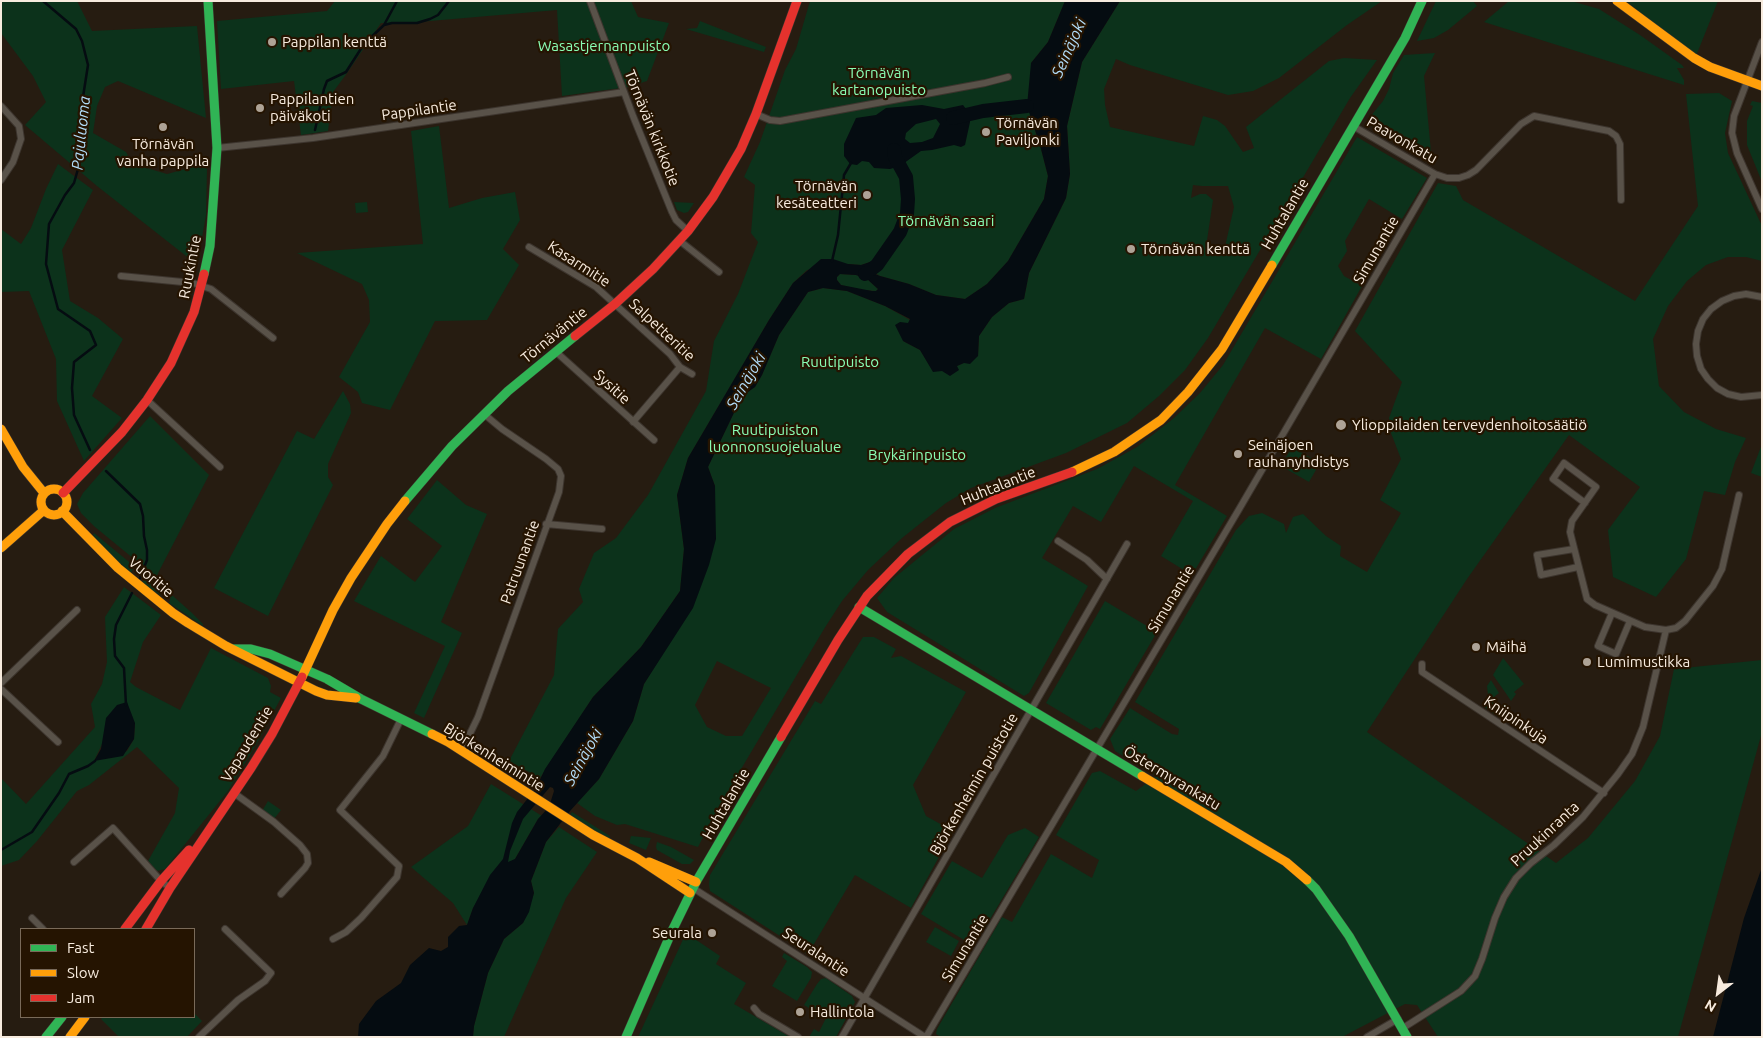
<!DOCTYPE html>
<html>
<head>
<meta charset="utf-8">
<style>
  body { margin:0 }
  #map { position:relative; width:1763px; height:1038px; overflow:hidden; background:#261c11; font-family:Ubuntu,sans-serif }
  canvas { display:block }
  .frame { position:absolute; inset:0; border:2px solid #f7ebde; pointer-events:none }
  .legend { position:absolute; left:20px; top:928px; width:175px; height:90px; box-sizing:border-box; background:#251401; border:1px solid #796a59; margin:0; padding:6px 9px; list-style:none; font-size:15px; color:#f7ebde }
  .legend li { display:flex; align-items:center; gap:10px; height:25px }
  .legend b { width:25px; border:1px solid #796a59 }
  .north { position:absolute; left:1693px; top:968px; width:50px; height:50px; -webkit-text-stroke:4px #251401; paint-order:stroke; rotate:210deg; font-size:14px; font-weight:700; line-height:20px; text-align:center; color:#f7ebde }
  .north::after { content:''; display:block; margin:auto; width:18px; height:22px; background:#f7ebde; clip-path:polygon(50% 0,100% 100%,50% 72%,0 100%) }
</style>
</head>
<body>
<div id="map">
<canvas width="1763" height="1038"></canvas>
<div class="frame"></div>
<ul class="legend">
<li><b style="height:6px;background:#30b455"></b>Fast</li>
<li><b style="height:6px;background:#ff9f0a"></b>Slow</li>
<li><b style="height:6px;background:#e5322d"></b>Jam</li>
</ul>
<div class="north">N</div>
</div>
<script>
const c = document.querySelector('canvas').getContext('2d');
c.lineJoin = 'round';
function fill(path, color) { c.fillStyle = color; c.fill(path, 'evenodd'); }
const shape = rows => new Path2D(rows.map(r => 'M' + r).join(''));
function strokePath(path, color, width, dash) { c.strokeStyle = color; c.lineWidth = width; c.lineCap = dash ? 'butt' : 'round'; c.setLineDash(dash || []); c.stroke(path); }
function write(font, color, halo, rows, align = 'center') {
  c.font = font + ' Ubuntu,sans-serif'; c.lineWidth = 4.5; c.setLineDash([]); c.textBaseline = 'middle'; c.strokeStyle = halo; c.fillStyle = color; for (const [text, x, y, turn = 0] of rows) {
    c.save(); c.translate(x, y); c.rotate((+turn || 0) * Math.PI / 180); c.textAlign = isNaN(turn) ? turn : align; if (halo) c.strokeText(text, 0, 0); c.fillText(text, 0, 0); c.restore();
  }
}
fill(shape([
  [1,1,77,1,92,31,197,26,206,118,118,81,105,87,97,106,93,133,126,152,133,164,167,174,201,165,207,169,206,215,198,261,195,263,97,186,25,125,46,102,33,76,1,33],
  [335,1,631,1,638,17,669,23,647,81,628,87,562,96,557,10,407,23,381,23,345,76,333,92,328,131,301,135,294,81,221,89,217,21,327,11],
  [810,1,1065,1,1048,42,1031,63,1031,120,1040,145,1048,176,1044,199,1008,261,987,284,965,299,936,295,909,284,880,276,875,273,870,262,861,265,848,264,807,270,793,283,769,320,688,458,677,495,684,549,680,591,641,647,593,697,540,778,509,761,554,675,558,629,583,602,579,589,594,553,616,538,648,495,706,391,714,341,738,294,758,242,751,233,755,185,744,177,760,142,785,70,796,49],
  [1120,1,1382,1,1347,25,1279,78,1253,91,1228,95,1130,65,1116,59,1104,89,1105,105,1110,127,1194,146,1203,116,1217,120,1225,126,1243,152,1254,148,1246,127,1329,61,1344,58,1377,60,1350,98,1208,338,1185,370,1159,396,1127,423,1066,453,971,488,946,503,902,538,868,570,842,601,824,629,718,808,698,847,625,824,617,825,595,816,577,803,599,779,633,721,644,684,658,661,714,507,715,486,708,467,742,396,755,387,762,375,779,335,808,292,823,288,847,291,885,306,910,320,903,341,920,350,933,371,957,366,978,356,979,336,992,317,1009,303,1024,299,1029,273,1066,198,1070,174,1067,126,1082,62],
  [1193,185,1202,186,1228,186,1234,207,1224,251,1206,247,1213,200,1206,194,1200,194,1191,198],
  [717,661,771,688,742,736,726,736,707,727,695,705],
  [1436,1,1473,1,1477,6,1448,30,1434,38,1417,41],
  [1509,1,1571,1,1599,9,1640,35,1682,65,1684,68,1677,68,1684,80,1684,85,1484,22],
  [1626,1,1718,1,1696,56],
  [700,21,766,47,764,52,686,29,697,28],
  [1435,53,1424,76,1432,163,1370,125,1370,117,1383,101,1389,89,1393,73,1404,55],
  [1719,93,1732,101,1725,133,1728,153,1762,226,1762,261,1746,257,1728,257,1706,265,1687,281,1668,306,1653,339,1659,386,1684,412,1716,429,1746,438,1735,462,1725,495,1704,491,1686,559,1656,597,1613,577,1608,530,1640,487,1569,435,1467,579,1367,732,1556,863,1588,838,1635,781,1660,736,1674,669,1762,660,1762,732,1678,1037,1438,1037,1417,1005,1405,1004,1342,1037,941,1037,936,1034,937,1029,1002,917,1012,922,1051,854,1092,878,1099,860,1056,835,1092,773,1100,771,1136,791,1156,776,1115,751,1110,739,1130,708,1172,734,1178,735,1179,729,1135,702,1236,530,1249,516,1262,513,1284,524,1286,533,1293,517,1303,514,1326,536,1341,546,1340,556,1367,572,1401,513,1380,500,1401,459,1391,433,1389,418,1402,382,1355,331,1438,183,1456,186,1463,200,1635,301,1698,206,1686,94],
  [1752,101,1762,103,1762,182,1747,145,1747,121,1753,106,1750,105],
  [439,126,449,208,482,198,515,192,520,220,503,249,519,265,487,320,435,321,390,410,362,403,358,392,339,377,370,322,369,300,362,284,297,253,423,244,411,131],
  [1357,137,1427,178,1402,219,1369,199,1345,241,1347,251,1338,266,1344,276,1362,286,1321,359,1265,328,1175,485,1227,516,1192,575,1161,556,1193,501,1134,466,1101,522,1073,506,1042,558,1088,586,1029,693,1024,696,887,612,877,598,894,578,954,529,995,508,1097,469,1137,447,1174,418,1200,393,1223,365],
  [58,164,93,190,62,250,70,301,98,318,123,339,92,396,122,418,84,461,57,401,56,359,29,291,1,292,1,229,21,244,31,228,46,189],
  [367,202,368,212,356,213,355,203],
  [674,202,694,203,688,212,684,213,677,210],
  [840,274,856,275,867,279,878,289,876,291,862,290,841,285,837,280,837,277],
  [343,391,350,404,351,413,328,464,328,477,333,485,268,616,214,588,297,431,314,439],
  [150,416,209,475,156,577,95,527,81,513,77,504,83,493],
  [1762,444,1762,477,1751,473],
  [1292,447,1320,463,1309,482,1281,466],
  [437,480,466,505,487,514,441,622,462,633,424,718,414,713,445,646,354,601,381,556,415,582,442,546,407,519],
  [94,533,134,566,131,573,110,554,93,535],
  [146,576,164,590,160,595,142,583],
  [124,587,161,615,143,642,130,682,136,687,180,710,211,648,268,678,271,686,270,692,281,698,256,745,228,791,165,869,157,871,148,861,175,813,179,788,137,747,89,785,77,791,37,841,19,860,1,866,1,778,26,804,95,727,91,704,102,684,107,662,105,617],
  [135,723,134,739,127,751,94,761,103,742],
  [171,596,173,596,192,613,203,624,203,626,169,603],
  [1105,601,1157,632,1100,729,1096,727,1091,730,1046,703],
  [863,637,874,637,896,649,891,658,901,656,966,692,913,785,926,816,953,831,911,908,855,875,808,954,710,891,709,884,710,875,815,701,821,704],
  [1503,658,1524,684,1514,692,1516,694,1511,701,1505,692,1493,675],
  [1491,680,1499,693,1495,696,1494,703,1498,707,1505,705,1507,707,1499,717,1483,706,1488,695,1487,686],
  [491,784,542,816,538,819,515,859,511,862,501,864,473,908,467,925,453,903,411,867,468,826],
  [268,801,281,810,274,819,262,811],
  [572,812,610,836,609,840,570,815],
  [559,827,597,852,566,898,504,1037,473,1037,474,1026,488,973,504,939,523,923,534,893,531,881,546,842],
  [1025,828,1039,837,974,946,921,914,952,861,982,878,1008,835],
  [631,836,651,838,646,850,629,843],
  [657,842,671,847,694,860,690,864,682,864,657,850,656,847],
  [935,927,959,941,951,956,926,942],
  [686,933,720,956,716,964,746,983,734,1004,790,1037,638,1037],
  [784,953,807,967,812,972,811,978,797,1001,772,986,787,961,782,957],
  [826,978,852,996,855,1002,836,1037,809,1037,814,1029,819,1032,826,1018,804,1005,817,984,821,979],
  [194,1013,202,1021,187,1037,119,1037,101,1019,103,1017,194,1017]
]), '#0c321b');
fill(shape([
  [1065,1,1120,1,1082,62,1067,126,1070,174,1066,198,1029,273,1024,299,1009,303,992,317,979,336,978,356,970,364,964,363,957,366,959,370,950,376,942,371,933,372,920,350,903,341,895,325,900,322,908,323,910,319,885,306,847,291,823,288,808,292,779,335,762,375,755,387,742,396,708,467,715,486,716,539,709,565,693,608,644,684,633,721,599,779,570,811,546,842,531,881,534,893,529,912,523,923,504,939,488,973,474,1026,473,1037,358,1037,359,1024,376,1001,401,983,410,965,429,948,441,951,448,947,448,937,459,926,467,925,473,908,490,875,503,859,512,823,517,812,536,788,545,769,593,697,641,647,680,591,684,549,677,495,688,458,769,320,793,283,821,259,833,259,848,264,861,265,870,262,875,266,875,274,880,276,909,284,936,295,965,299,987,284,1008,261,1044,199,1048,176,1040,145,1027,106,1031,63,1048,42],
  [840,274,856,275,867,279,878,289,876,291,872,291,841,285,837,280,837,277],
  [550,787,553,788,554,791,549,807,538,819,515,859,508,862,510,851,523,819],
  [922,105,944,109,963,105,970,114,970,122,965,145,961,147,954,145,932,150,921,151,900,166,890,169,874,168,869,162,862,161,857,165,850,164,844,156,844,144,856,118,876,115,886,108],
  [936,119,940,124,933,138,922,142,910,143,905,139,906,133,916,124],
  [127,702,135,723,134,739,123,756,94,761,101,749,106,718,117,705],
  [1762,867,1762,1037,1713,1037,1744,918]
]), '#050c11');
strokePath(shape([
  [43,1,76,29,82,41,88,65,83,97,79,140,80,162,74,183,65,195,49,224,46,264,58,309,90,331,96,345,74,362,72,388,74,415,90,450],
  [384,25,392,23,417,23,430,19,438,15,449,1],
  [315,130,324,89,327,81,346,72,364,44,384,25,397,1],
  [832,261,838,235,844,175,851,163],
  [106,471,140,504,143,516,144,536,147,550,147,560,140,578],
  [126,705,124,668,115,656,114,639,116,625,132,593],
  [1,850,32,832,59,793,69,774,88,766,95,761]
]), '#050c11', 2.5);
strokePath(shape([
  [953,118,983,111,1027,106],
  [865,274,877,265,900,232,907,214,908,199,906,177,895,157,894,150]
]), '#050c11', 14);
const street = shape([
  [590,1,633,116,672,212,676,220,688,231],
  [1762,42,1734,116,1732,133,1737,153,1762,209],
  [1,106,19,126,21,139,13,162,1,180],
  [756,114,770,120,780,121,985,83,1008,77],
  [1353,126,1435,174,1447,178,1459,178,1468,175,1476,170,1521,124,1534,116,1609,131,1616,136,1620,144,1621,200],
  [217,148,313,138,624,92],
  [680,241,719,272],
  [529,247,596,287,670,354,680,367,692,374],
  [121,276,193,283,211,289,273,338],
  [1762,297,1746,294,1734,296,1722,301,1711,309,1703,319,1698,331,1696,344,1697,356,1701,369,1708,379,1717,388,1728,394,1741,397,1762,395],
  [555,351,654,440],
  [147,400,220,467],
  [633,422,680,367],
  [1585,503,1553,479,1564,463,1596,487,1572,521,1570,532,1587,599,1595,605,1645,627,1666,630,1676,628,1685,621,1713,586,1722,569,1739,495],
  [546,524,602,529],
  [1058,541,1087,560,1107,579],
  [1574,549,1537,555,1541,575,1578,567],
  [1612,613,1598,646,1616,654,1630,621],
  [1422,664,1422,672,1604,793],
  [1,683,77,610],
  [1,689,58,742],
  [462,750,478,717,559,492,561,476,558,469,546,459,502,429,484,414],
  [234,793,274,822,300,845,307,854,308,863,305,868,281,894],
  [74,862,113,828,161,881,170,888],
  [693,888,925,1037],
  [32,918,43,929],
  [333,939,346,932,361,918,397,877,399,866,340,810,383,756,401,719],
  [754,1008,759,1014,798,1037],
  [1403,1028,1461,991,1475,976,1482,959,1495,918,1504,897,1516,878,1531,863,1554,845,1583,817,1618,774,1632,754,1643,727,1666,630],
  [199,1037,238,1000,265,981,271,973,225,929],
  [842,1037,1127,544],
  [926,1037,1238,511,1435,174],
  [1367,1037,1398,1019]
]);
const fast = shape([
  [1272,265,1405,38,1422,1],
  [204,274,210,246,217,148,208,1],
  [405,501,452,446,508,391,575,336],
  [859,607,1142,776],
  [233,649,251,649,270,654,327,679,361,699,432,734],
  [1307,880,1316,889,1349,936,1407,1037],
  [46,1037,62,1017],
  [626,1037,672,931,696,882,781,737]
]);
const slow = shape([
  [1617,1,1694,58,1710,67,1762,86],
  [1,429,23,467,44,493],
  [1072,472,1114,452,1161,420,1188,392,1222,349,1272,265],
  '41 502a13 13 0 1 1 26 0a13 13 0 1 1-26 0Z',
  [62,511,118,568,173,613,188,623,226,646,316,691,327,695,356,698],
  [1,548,44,510],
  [302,677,333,610,351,578,387,524,405,501],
  [432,734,448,742,593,835,637,858,690,893],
  [1142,776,1286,862,1307,880],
  [649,862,696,882],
  [70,1037,85,1017]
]);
const jam = shape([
  [575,336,615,304,653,269,688,231,713,197,741,149,756,114,797,1],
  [63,493,122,432,147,400,171,363,194,312,204,274],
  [781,737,838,640,867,596,908,554,950,522,996,499,1072,472],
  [125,929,161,881,189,850],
  [146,929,170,888,251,768,272,734,302,677]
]);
strokePath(street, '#3d352e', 8);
strokePath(fast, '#3d352e', 10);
strokePath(slow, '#3d352e', 10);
strokePath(jam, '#3d352e', 10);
strokePath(street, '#595249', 6);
strokePath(fast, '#30b455', 9);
strokePath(slow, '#ff9f0a', 9);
strokePath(jam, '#e5322d', 9);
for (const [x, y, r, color] of [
  [272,42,5,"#aea396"],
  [260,108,5,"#aea396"],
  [163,127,5,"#aea396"],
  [986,132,5,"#aea396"],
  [867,195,5,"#aea396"],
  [1131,249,5,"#aea396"],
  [1341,425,6,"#aea396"],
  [1238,454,5,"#aea396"],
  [1476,647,5,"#aea396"],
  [1587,662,5,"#aea396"],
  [712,933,5,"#aea396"],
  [800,1012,5,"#aea396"]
]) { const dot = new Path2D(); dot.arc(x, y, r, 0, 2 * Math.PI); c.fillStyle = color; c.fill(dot); strokePath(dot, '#251401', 2); }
write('15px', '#f7ebde', '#251401', [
  ["Pappilan kenttä",282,42],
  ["Pappilantien",270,99],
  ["päiväkoti",270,116],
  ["Törnävän",996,123],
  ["Paviljonki",996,140],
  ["Törnävän",163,144,"center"],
  ["vanha pappila",163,161,"center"],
  ["Törnävän",857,186,"right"],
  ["kesäteatteri",857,203,"right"],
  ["Törnävän kenttä",1141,249],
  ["Ylioppilaiden terveydenhoitosäätiö",1352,425],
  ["Seinäjoen",1248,445],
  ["rauhanyhdistys",1248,462],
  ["Mäihä",1486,647],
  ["Lumimustikka",1597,662],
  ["Seurala",702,933,"right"],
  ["Hallintola",810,1012]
], 'left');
write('15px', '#89fdb4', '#251401', [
  ["Wasastjernanpuisto",604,46],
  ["Törnävän",879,73],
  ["kartanopuisto",879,90],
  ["Törnävän saari",946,221],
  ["Ruutipuisto",840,362],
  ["Ruutipuiston",775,430],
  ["luonnonsuojelualue",775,447],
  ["Brykärinpuisto",917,455]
]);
write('15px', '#f7ebde', '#251401', [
  ["Pappilantie",419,110,-8],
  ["Törnävän kirkkotie",652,128,68],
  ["Paavonkatu",1402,140,30],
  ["Huhtalantie",1285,214,-60],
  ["Simunantie",1376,250,-60],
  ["Kasarmitie",579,264,33],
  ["Ruukintie",190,267,-79],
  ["Salpetteritie",662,330,43],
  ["Törnäväntie",554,335,-39],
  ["Sysitie",612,387,42],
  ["Huhtalantie",998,486,-22],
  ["Patruunantie",520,562,-70],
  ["Vuoritie",151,577,40],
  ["Simunantie",1171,599,-59],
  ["Kniipinkuja",1516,720,34],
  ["Vapaudentie",247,744,-59],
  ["Björkenheimintie",494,757,32],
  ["Östermyrankatu",1172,778,31],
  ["Björkenheimin puistotie",974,784,-60],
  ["Huhtalantie",726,804,-60],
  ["Pruukinranta",1545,834,-43],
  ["Simunantie",965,948,-59],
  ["Seuralantie",816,952,33]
]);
write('italic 16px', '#b1dcf8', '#251401', [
  ["Seinäjoki",1069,48,-66],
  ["Pajuluoma",81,133,-84],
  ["Seinäjoki",746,381,-60],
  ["Seinäjoki",583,757,-61]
]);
</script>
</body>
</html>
